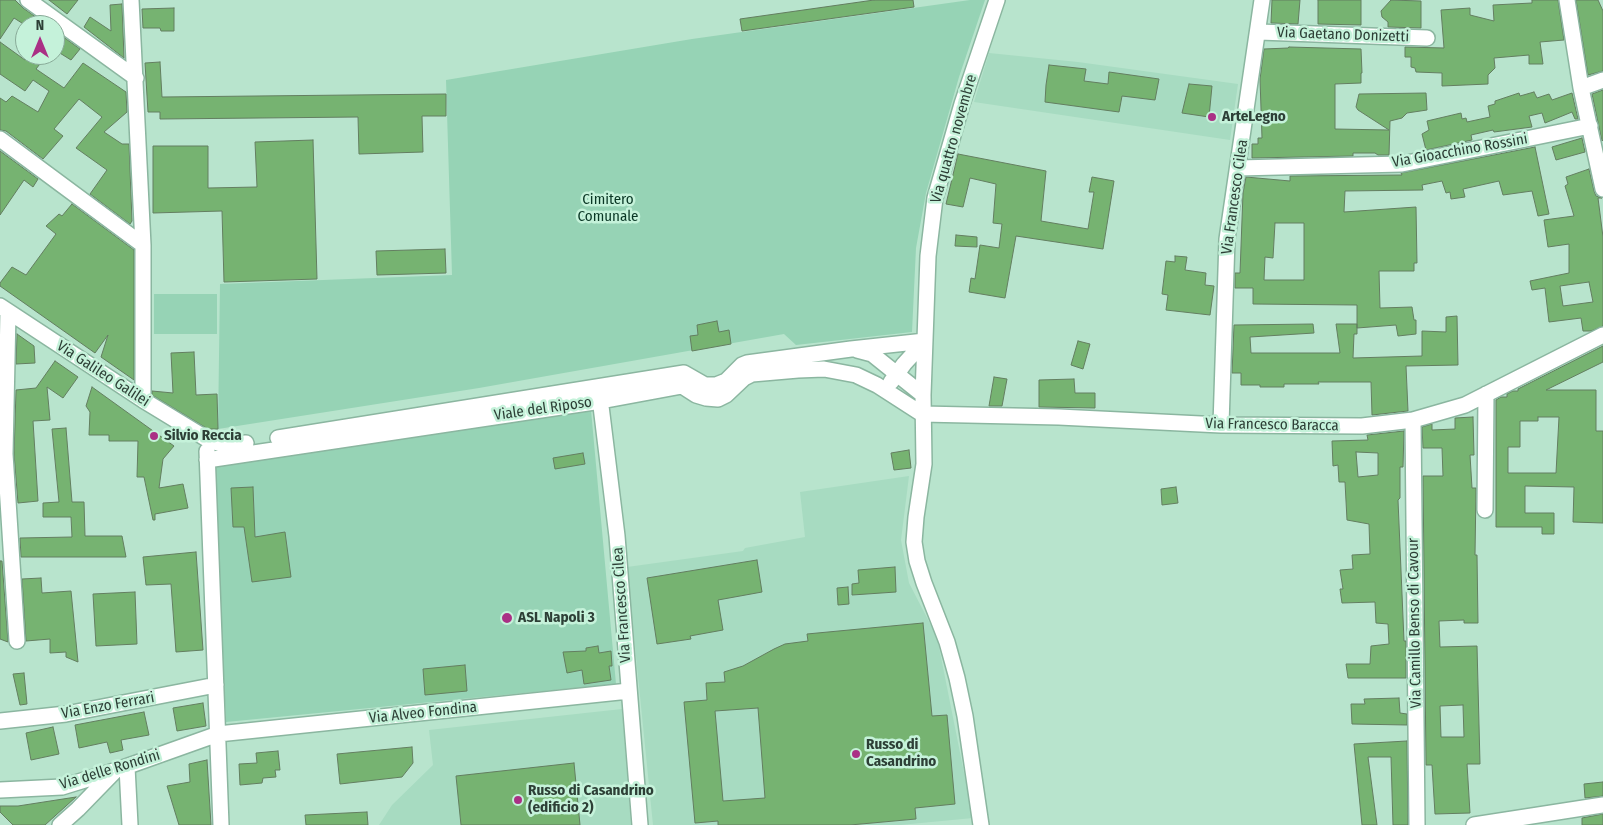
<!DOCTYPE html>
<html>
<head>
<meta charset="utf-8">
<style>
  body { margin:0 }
  #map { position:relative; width:1603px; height:825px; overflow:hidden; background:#b8e4cd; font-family:"Fira Sans Condensed",sans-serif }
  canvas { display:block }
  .north { position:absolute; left:15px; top:15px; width:50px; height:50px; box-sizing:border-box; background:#c5f2da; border:1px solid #88aa98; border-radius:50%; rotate:0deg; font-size:14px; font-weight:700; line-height:20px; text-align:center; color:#2d3f36 }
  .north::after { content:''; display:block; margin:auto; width:18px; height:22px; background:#aa3085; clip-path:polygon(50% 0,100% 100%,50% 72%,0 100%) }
</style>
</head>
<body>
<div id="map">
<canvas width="1603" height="825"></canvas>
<div class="north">N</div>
</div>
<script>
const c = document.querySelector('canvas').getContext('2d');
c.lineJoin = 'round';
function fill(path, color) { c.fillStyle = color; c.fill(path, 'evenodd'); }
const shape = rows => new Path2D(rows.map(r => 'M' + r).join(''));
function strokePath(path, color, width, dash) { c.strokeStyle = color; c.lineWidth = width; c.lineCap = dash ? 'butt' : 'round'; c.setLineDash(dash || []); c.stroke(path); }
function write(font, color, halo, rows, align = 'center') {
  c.font = font + ' "Fira Sans Condensed",sans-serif'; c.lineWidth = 5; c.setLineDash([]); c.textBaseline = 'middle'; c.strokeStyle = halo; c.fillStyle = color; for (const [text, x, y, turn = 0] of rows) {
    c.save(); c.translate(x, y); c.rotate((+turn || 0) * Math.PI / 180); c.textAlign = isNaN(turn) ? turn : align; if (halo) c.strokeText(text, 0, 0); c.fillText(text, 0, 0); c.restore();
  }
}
fill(shape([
  [989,53,1078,62,1238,84,1230,140,974,102],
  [909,476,901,540,909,583,937,637,973,818,900,825,653,825,627,567,743,551,745,548,805,537,800,492],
  [622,709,631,825,379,825,392,805,433,765,429,730]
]), '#a7dbc1');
fill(shape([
  [970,0,985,0,959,77,926,193,916,248,912,332,796,345,784,334,479,388,218,429,220,284,452,275,446,80,692,39],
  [154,294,217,294,217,334,154,334],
  [591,410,616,684,226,722,214,467]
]), '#96d3b5');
const building = shape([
  [0,0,15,0,23,8,47,25,25,25,14,18,0,39,0,0],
  [49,0,78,0,67,14,49,0],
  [874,0,913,0,914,7,742,31,740,19,874,0],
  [1272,0,1300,0,1298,24,1271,23,1272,0],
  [1318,0,1361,0,1361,25,1318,24,1318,0],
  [1391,0,1421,1,1421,28,1388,27,1388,22,1382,17,1381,11,1391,0],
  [1532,0,1558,0,1564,40,1540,42,1543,64,1529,64,1529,55,1494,58,1495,68,1488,75,1488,84,1442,86,1442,73,1416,72,1415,68,1411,67,1411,57,1405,57,1405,47,1444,48,1441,10,1470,8,1470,15,1494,21,1493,5,1532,3,1532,0],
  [1576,0,1598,0,1603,11,1603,71,1588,75,1576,0],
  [122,4,124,58,84,27,90,17,111,31,110,5,122,4],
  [174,8,174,31,161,31,160,28,143,28,142,9,174,8],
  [55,31,80,49,71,60,55,50,55,31],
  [0,42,25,60,29,55,47,55,36,69,64,88,83,63,126,92,127,112,104,132,122,144,129,144,132,221,130,224,90,194,107,170,76,148,102,117,79,99,54,129,63,136,43,159,6,131,0,130,0,98,6,102,12,96,38,112,49,91,33,80,25,91,0,74,0,42],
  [1289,47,1361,49,1362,73,1361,73,1361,83,1335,84,1335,129,1389,130,1358,110,1356,107,1359,94,1426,93,1427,110,1407,113,1402,118,1390,121,1389,155,1378,155,1375,153,1353,153,1353,156,1252,158,1252,144,1258,144,1258,138,1262,138,1260,79,1264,49,1288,48,1289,47],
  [160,62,162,97,446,94,446,116,422,116,423,152,359,154,358,117,160,119,160,112,148,112,145,63,160,62],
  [1049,65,1086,69,1084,81,1108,84,1109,72,1159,79,1155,100,1122,96,1119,112,1045,102,1046,85,1049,65],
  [1189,84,1212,86,1209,117,1182,113,1189,84],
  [1603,90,1603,140,1602,141,1592,94,1603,90],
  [1534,92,1537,98,1549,94,1552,100,1572,93,1578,119,1575,119,1572,112,1545,123,1542,113,1529,116,1532,127,1494,132,1493,130,1471,135,1472,140,1426,150,1422,134,1429,130,1427,121,1461,113,1462,119,1466,118,1467,122,1490,117,1488,106,1495,104,1495,101,1519,93,1520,96,1534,92],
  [1582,138,1585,152,1556,160,1552,147,1582,138],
  [313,140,317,279,224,282,222,211,153,213,153,146,208,146,208,188,257,187,255,142,313,140],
  [1535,147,1549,214,1538,216,1532,191,1503,195,1499,181,1463,189,1465,197,1451,199,1450,192,1446,193,1442,181,1422,185,1423,190,1345,191,1344,212,1416,207,1417,263,1414,263,1414,271,1379,271,1380,308,1412,307,1414,320,1416,320,1416,334,1398,336,1396,325,1357,328,1357,334,1354,334,1353,358,1422,356,1422,331,1446,332,1446,317,1457,316,1458,365,1406,366,1408,411,1372,415,1371,382,1318,382,1319,384,1284,384,1284,387,1260,387,1260,385,1241,385,1241,373,1232,373,1234,325,1313,324,1314,333,1250,337,1251,353,1340,353,1336,324,1357,324,1357,328,1357,305,1253,304,1253,288,1235,288,1235,273,1240,273,1243,193,1246,177,1290,181,1290,176,1402,175,1401,173,1535,147],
  [1275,223,1304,223,1304,280,1264,280,1265,257,1273,258,1275,223],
  [0,151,38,179,33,187,24,180,0,215,0,151],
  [958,154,1046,171,1041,221,1088,229,1094,192,1089,192,1092,177,1114,181,1103,249,1016,236,1005,298,969,292,971,278,975,279,980,245,999,248,1002,224,993,223,996,184,970,178,963,207,946,204,958,154],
  [1589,169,1594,191,1596,196,1602,198,1598,198,1603,237,1603,326,1591,331,1583,331,1581,318,1549,322,1545,288,1532,290,1530,281,1569,273,1569,244,1548,247,1544,220,1574,216,1565,186,1568,184,1566,177,1589,169],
  [1589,282,1593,302,1563,306,1560,286,1589,282],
  [72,204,134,250,134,380,101,357,108,335,95,353,0,286,0,283,12,267,26,275,56,234,46,226,59,214,62,216,72,204],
  [956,235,977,237,977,247,955,246,956,235],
  [445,249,446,273,377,275,376,251,445,249],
  [1175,256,1187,257,1185,270,1206,273,1205,285,1214,286,1210,315,1166,310,1168,295,1162,294,1166,261,1175,262,1175,256],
  [717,321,719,332,729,330,731,344,692,351,690,336,698,335,697,325,717,321],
  [17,334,34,346,35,363,16,364,17,334],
  [1078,341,1090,344,1083,369,1071,365,1078,341],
  [1603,346,1603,362,1546,390,1596,390,1596,431,1603,431,1603,523,1573,522,1574,487,1525,486,1525,513,1554,513,1554,534,1542,534,1542,527,1496,527,1496,400,1501,397,1507,397,1507,394,1513,391,1518,391,1518,389,1603,346],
  [1538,417,1559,417,1556,473,1508,473,1508,447,1520,447,1520,421,1538,421,1538,417],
  [194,352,196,395,217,394,218,429,208,429,152,395,152,391,173,393,171,353,194,352],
  [55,361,78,377,63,398,47,387,50,420,33,421,38,501,18,503,14,454,16,390,36,388,55,361],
  [994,377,1007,379,1002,406,989,406,994,377],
  [1074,379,1075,393,1095,393,1095,408,1039,407,1039,380,1074,379],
  [92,387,174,446,163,459,159,488,183,484,188,508,155,514,155,520,153,520,144,477,137,477,138,441,109,441,109,435,89,435,90,412,86,406,92,387],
  [1473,417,1474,455,1470,455,1472,488,1476,488,1475,555,1477,555,1478,623,1464,623,1464,620,1439,621,1440,647,1477,646,1480,764,1467,764,1470,813,1435,814,1432,765,1426,765,1423,476,1443,476,1442,448,1423,448,1422,427,1432,424,1432,430,1455,429,1455,418,1473,417],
  [1463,705,1464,737,1441,737,1440,706,1463,705],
  [66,428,72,502,84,502,85,536,122,536,126,557,21,557,20,538,72,537,71,517,43,517,43,503,59,502,52,429,66,428],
  [1404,431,1403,467,1400,467,1400,498,1398,500,1404,641,1406,641,1406,678,1348,678,1346,664,1370,664,1371,646,1389,644,1388,624,1376,623,1375,602,1342,603,1340,589,1343,589,1340,570,1353,569,1352,555,1370,554,1369,524,1347,520,1345,482,1339,482,1338,465,1333,466,1332,441,1368,440,1367,435,1404,431],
  [1356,452,1378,453,1378,475,1358,477,1356,452],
  [909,450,911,468,894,470,891,453,909,450],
  [583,453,585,464,555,469,553,458,583,453],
  [253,487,255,537,285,532,291,577,252,582,244,527,233,527,231,488,253,487],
  [1176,487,1178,503,1162,505,1161,489,1176,487],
  [196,552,203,650,176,652,171,584,146,585,143,557,196,552],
  [757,560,762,592,718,600,723,630,690,636,691,639,657,644,647,578,757,560],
  [0,561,2,561,8,642,0,639,0,561],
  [895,567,896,592,852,595,852,584,859,583,858,570,895,567],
  [41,578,42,593,71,591,78,662,66,657,66,652,50,653,50,639,26,641,22,579,41,578],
  [848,587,849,604,838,605,837,588,848,587],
  [135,592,137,644,96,646,93,594,135,592],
  [923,623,932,716,947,715,955,804,915,808,916,819,850,825,718,825,718,821,695,823,684,702,707,700,706,683,725,682,724,672,743,666,774,649,785,644,808,641,807,634,923,623],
  [758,708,765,798,723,801,715,711,758,708],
  [598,646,599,653,611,651,612,666,609,666,611,680,584,684,582,670,567,673,563,652,586,651,586,648,598,646],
  [465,665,467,691,425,695,423,669,465,665],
  [24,673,27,704,20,705,13,674,24,673],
  [1399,698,1400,713,1407,714,1407,725,1352,724,1351,704,1365,704,1364,699,1399,698],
  [203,703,206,726,177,731,173,708,203,703],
  [144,712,149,735,121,740,123,750,110,753,107,742,79,748,75,725,144,712],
  [53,727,59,754,31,760,26,733,53,727],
  [1407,741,1408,825,1393,825,1391,757,1368,757,1377,825,1362,825,1354,744,1407,741],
  [412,747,413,763,402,777,340,784,337,754,412,747],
  [278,751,280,770,275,770,276,777,263,778,262,783,240,785,239,764,257,763,256,753,278,751],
  [207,760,211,825,179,825,167,786,190,782,189,764,207,760],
  [574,763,580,825,461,825,456,776,574,763],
  [1603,782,1603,796,1585,798,1584,784,1603,782],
  [76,797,45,825,13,825,0,812,0,806,18,806,76,797],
  [367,812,368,825,306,825,305,815,367,812],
  [1603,814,1603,825,1582,825,1582,818,1603,814]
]);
fill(building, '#76b371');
strokePath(building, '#637e60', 1);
const minor = shape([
  [28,0,136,78],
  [131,0,143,245,143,400],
  [1567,0,1581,88,1603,189],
  [1259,32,1427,38],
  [1581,88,1603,80],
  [0,139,143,245],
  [1238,168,1402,164,1590,126],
  [0,306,143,400,207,439,226,446,246,443],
  [8,312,5,454,17,641],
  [857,350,872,354,923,395],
  [891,382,904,364,925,341],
  [599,390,617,536,640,825],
  [1413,420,1417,825],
  [1221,425,1227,239,1262,0],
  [278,438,684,373,705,385,716,385,726,381,742,365,747,363,851,349,925,341],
  [207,451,221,825],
  [207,460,601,401,682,386,696,395,706,398,718,399,726,395,744,378,752,374,798,370,824,369,856,375,877,385,922,414,1059,417,1221,425,1362,426,1413,420,1465,405,1603,335],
  [1485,510,1486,394],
  [0,721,66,714,216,685],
  [127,767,130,825],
  [0,790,62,787,117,770,218,734,629,691],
  [60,825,78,809,115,771],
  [981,825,965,716,957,678,947,642,924,583,917,561,914,542,916,517,924,464,923,395,928,256,935,198,962,104,997,0],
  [1474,825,1603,805]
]);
strokePath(minor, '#8bb6a0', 18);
strokePath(minor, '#fff', 15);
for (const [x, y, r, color] of [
  [1212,117,5,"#aa3085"],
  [154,436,5,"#aa3085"],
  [507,618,6,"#aa3085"],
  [856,754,5,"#aa3085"],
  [518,800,5,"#aa3085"]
]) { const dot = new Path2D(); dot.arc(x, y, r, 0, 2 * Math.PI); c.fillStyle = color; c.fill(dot); strokePath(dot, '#c5f2da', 2); }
write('15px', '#2d3f36', '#c5f2da', [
  ["Via Gaetano Donizetti",1343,35,2],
  ["Via quattro novembre",954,139,-74],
  ["Via Gioacchino Rossini",1460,151,-10],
  ["Via Francesco Cilea",1235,197,-82],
  ["Via Galileo Galilei",103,374,33],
  ["Viale del Riposo",543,409,-8],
  ["Via Francesco Baracca",1272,425,1],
  ["Via Francesco Cilea",622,605,-94],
  ["Via Camillo Benso di Cavour",1415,623,-91],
  ["Via Enzo Ferrari",108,706,-10],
  ["Via Alveo Fondina",423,713,-6],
  ["Via delle Rondini",110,770,-17]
]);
write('bold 15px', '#2d3f36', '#c5f2da', [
  ["ArteLegno",1222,117],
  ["Silvio Reccia",164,436],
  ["ASL Napoli 3",518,618],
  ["Russo di",866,745],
  ["Casandrino",866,762],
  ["Russo di Casandrino",528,791],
  ["(edificio 2)",528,808]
], 'left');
write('15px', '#0a3725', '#c5f2da', [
  ["Cimitero",608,200],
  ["Comunale",608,217]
]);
</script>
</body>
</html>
